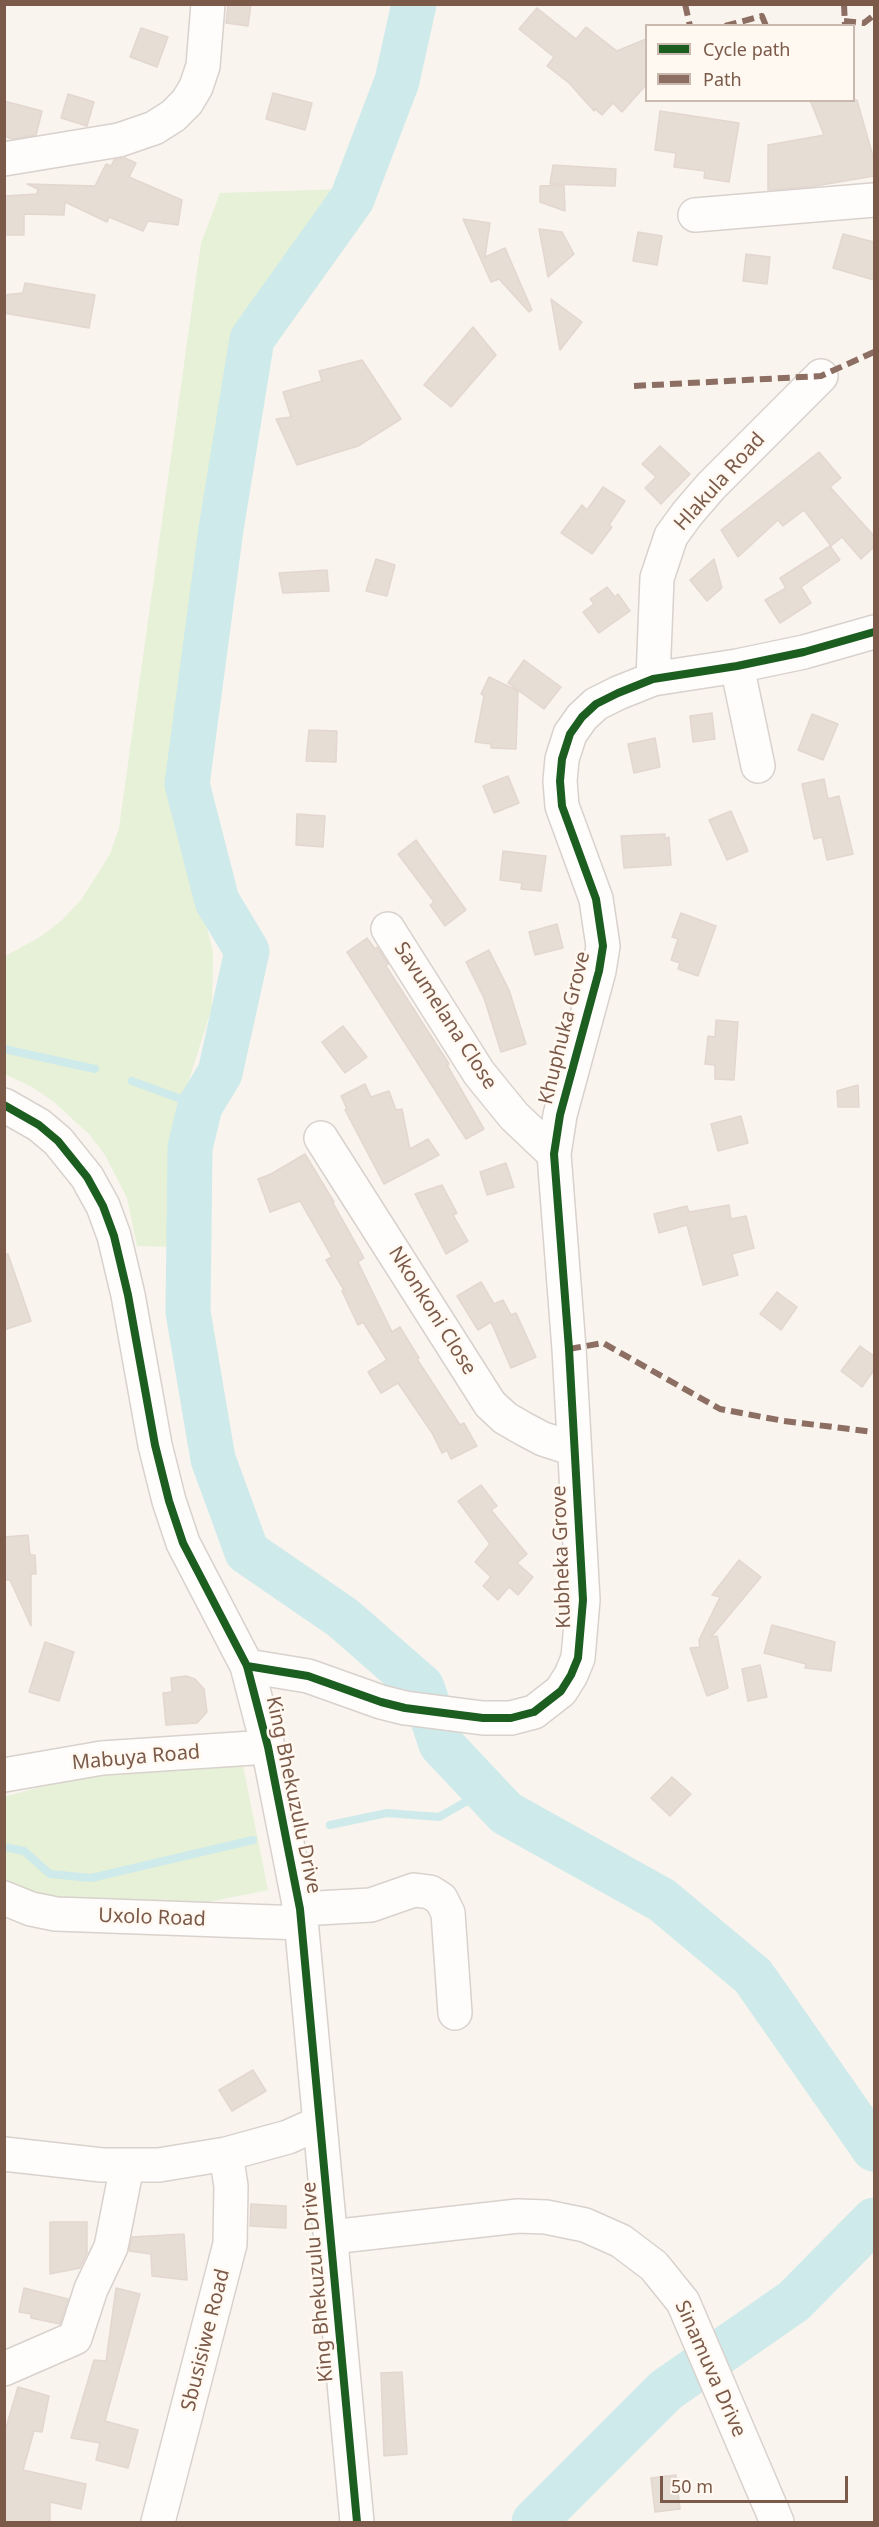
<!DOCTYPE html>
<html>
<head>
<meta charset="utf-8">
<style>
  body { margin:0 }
  #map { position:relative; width:879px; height:2527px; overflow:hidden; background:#f9f4ee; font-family:"Noto Sans",sans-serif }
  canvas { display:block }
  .frame { position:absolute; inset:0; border:6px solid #7b5a4a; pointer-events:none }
  .legend { position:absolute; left:645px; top:24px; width:210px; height:78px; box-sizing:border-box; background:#fff9f1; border:2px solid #cab9ae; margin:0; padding:8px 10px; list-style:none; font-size:18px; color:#7b5a4a }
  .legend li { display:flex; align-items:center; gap:12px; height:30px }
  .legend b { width:30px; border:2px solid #cab9ae }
  .scale { position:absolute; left:660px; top:2476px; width:188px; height:27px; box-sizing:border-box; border:3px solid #7b5a4a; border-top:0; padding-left:8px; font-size:18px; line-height:21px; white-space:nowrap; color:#7b5a4a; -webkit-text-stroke:4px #fff9f1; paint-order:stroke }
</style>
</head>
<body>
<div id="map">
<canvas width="879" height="2527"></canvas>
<div class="frame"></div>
<ul class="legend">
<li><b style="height:8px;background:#1b5e20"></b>Cycle path</li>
<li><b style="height:8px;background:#8d6e63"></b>Path</li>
</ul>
<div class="scale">50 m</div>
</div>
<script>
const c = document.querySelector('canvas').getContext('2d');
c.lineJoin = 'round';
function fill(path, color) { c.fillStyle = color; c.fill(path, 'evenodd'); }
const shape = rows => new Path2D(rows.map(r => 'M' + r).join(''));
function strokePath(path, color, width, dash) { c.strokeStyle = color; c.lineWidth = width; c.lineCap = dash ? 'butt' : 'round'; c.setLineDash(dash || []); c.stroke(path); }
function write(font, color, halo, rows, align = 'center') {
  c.font = font + ' "Noto Sans",sans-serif'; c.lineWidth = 5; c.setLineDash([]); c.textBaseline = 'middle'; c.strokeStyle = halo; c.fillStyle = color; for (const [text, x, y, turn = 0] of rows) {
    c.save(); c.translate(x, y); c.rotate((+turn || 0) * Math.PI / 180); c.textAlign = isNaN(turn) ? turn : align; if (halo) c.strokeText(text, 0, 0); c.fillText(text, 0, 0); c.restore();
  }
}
fill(shape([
  [347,189,245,340,175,784,176,804,213,952,212,1007,175,1124,178,1247,137,1246,127,1198,105,1155,90,1135,54,1102,32,1087,5,1074,5,956,40,937,62,920,81,900,110,854,119,828,201,243,220,193],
  [242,1761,268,1890,167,1910,33,1902,5,1886,4,1797,86,1774]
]), '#e6f1d7');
strokePath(shape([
  [4,1049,95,1069],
  [132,1081,200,1106],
  [330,1825,387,1813,439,1817,485,1791],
  [4,1847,24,1851,50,1874,91,1878,253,1840]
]), '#ceeaeb', 8);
strokePath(shape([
  [414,4,397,81,352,199,252,339,221,529,187,784,217,901,247,951,220,1073,200,1106,190,1148,188,1312,213,1459,247,1552,343,1618,422,1687,441,1744,506,1813,662,1900,753,1976,874,2149],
  [534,2522,666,2390,794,2301,874,2220]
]), '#ceeaeb', 45);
const building = shape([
  [228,4,251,4,248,26,226,23,228,4],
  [537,8,576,39,586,27,617,51,646,39,646,85,622,112,613,103,602,115,595,109,594,111,569,83,547,66,554,57,519,29,537,8],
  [141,28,168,37,157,67,130,57,141,28],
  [273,93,312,103,305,130,266,119,273,93],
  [68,94,94,102,87,126,61,118,68,94],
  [810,100,857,100,874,160,874,176,809,187,768,190,768,145,824,135,810,100],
  [4,101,42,111,36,135,12,139,4,136,4,101],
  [660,111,739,123,729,182,704,178,705,171,674,167,676,153,655,150,660,111],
  [125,158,136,163,129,177,182,200,178,225,148,221,143,231,109,217,107,222,65,202,64,215,24,214,24,235,4,235,4,196,37,194,38,189,27,184,95,186,106,164,111,166,114,160,125,158],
  [553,165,616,169,615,186,550,184,553,165],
  [564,185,565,211,540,202,540,186,564,185],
  [463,219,490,223,485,257,505,248,532,310,529,312,499,279,491,282,463,219],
  [539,229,562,232,574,254,548,277,539,229],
  [638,232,662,236,657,265,633,261,638,232],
  [843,234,874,242,874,280,833,268,843,234],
  [746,254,770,257,767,284,743,281,746,254],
  [25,283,95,295,89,328,4,313,4,295,23,293,25,283],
  [551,299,582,322,560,350,551,299],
  [473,327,496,355,451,407,424,385,473,327],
  [362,360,401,419,358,446,297,465,276,419,291,417,283,392,322,381,319,371,362,360],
  [660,446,690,474,661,504,645,488,656,477,642,464,660,446],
  [819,452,841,478,830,487,874,536,874,547,861,559,842,537,831,546,804,510,783,526,778,520,738,557,721,530,819,452],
  [603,487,625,501,609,525,612,527,592,554,561,533,582,505,587,510,603,487],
  [830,546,840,560,801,587,811,603,780,623,765,600,786,588,780,578,830,546],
  [376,559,395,565,387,596,366,591,376,559],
  [714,559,722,588,707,601,690,580,714,559],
  [327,570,329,591,283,593,279,573,327,570],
  [607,587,615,597,618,594,630,611,599,633,583,612,594,604,590,599,607,587],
  [524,660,561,687,544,709,508,683,524,660],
  [489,677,518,691,516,749,491,748,491,744,475,742,484,696,481,694,489,677],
  [712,713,715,739,693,742,690,716,712,713],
  [812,714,838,724,823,760,798,750,812,714],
  [309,730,337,731,336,762,306,761,309,730],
  [655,738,660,767,634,773,628,744,655,738],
  [508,776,519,803,494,813,483,786,508,776],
  [824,779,828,799,839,796,853,854,827,860,822,837,814,839,802,784,824,779],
  [731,811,748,851,727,860,709,820,731,811],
  [297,814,325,816,323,847,296,845,297,814],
  [665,834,665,839,669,837,671,865,624,868,621,836,665,834],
  [416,840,466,910,445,926,430,905,434,902,398,854,416,840],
  [503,851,546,856,541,891,521,889,522,883,500,880,503,851],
  [681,913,716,926,698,976,678,969,680,963,671,960,678,939,672,937,681,913],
  [557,924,563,948,535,955,529,932,557,924],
  [367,938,375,949,377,947,388,964,386,966,449,1064,447,1065,484,1129,466,1139,347,952,367,938],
  [489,950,509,990,526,1044,501,1052,484,998,466,962,489,950],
  [716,1020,738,1022,734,1080,715,1079,715,1065,705,1064,708,1036,715,1037,716,1020],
  [343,1026,367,1057,345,1073,322,1042,343,1026],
  [365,1084,371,1097,389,1091,396,1110,402,1109,410,1149,428,1139,439,1155,384,1184,345,1110,347,1109,341,1096,365,1084],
  [858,1085,859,1107,838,1107,837,1091,858,1085],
  [741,1116,748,1143,718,1151,711,1124,741,1116],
  [305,1154,334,1202,333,1203,364,1258,358,1262,392,1332,400,1327,419,1358,417,1359,460,1425,464,1423,477,1446,451,1459,447,1450,442,1453,432,1433,398,1383,381,1393,368,1372,387,1360,363,1322,358,1325,342,1291,344,1290,326,1260,332,1257,300,1201,270,1212,258,1179,271,1174,305,1154],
  [506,1163,514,1187,487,1195,480,1172,506,1163],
  [442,1185,457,1213,453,1215,468,1241,446,1254,415,1194,442,1185],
  [729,1205,731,1219,746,1216,754,1248,732,1254,738,1275,703,1285,687,1225,659,1233,654,1214,687,1206,689,1212,729,1205],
  [8,1254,31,1321,4,1330,4,1255,8,1254],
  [481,1282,494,1304,503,1300,511,1315,516,1313,536,1357,511,1368,491,1322,478,1330,457,1296,481,1282],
  [777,1292,797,1307,781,1330,760,1314,777,1292],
  [860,1346,874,1356,874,1370,862,1387,841,1371,860,1346],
  [481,1485,497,1506,491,1510,527,1554,517,1563,533,1577,518,1595,509,1587,498,1600,483,1586,491,1577,475,1562,490,1544,458,1501,481,1485],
  [28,1535,30,1555,35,1555,36,1574,31,1574,31,1626,10,1580,4,1580,4,1537,28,1535],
  [739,1560,761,1577,711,1637,717,1636,728,1688,707,1696,690,1648,700,1647,699,1640,720,1597,712,1595,739,1560],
  [772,1625,835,1642,831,1671,805,1668,806,1664,764,1653,772,1625],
  [45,1642,74,1652,59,1701,29,1692,45,1642],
  [760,1665,767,1697,748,1701,742,1669,760,1665],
  [186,1676,195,1679,204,1689,207,1712,197,1723,166,1725,163,1693,172,1692,171,1678,186,1676],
  [672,1777,691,1794,670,1816,651,1798,672,1777],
  [253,2070,266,2091,232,2111,219,2090,253,2070],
  [251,2204,286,2206,286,2228,250,2226,251,2204],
  [50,2222,87,2222,87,2253,80,2268,50,2274,50,2222],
  [184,2234,187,2280,152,2276,151,2254,129,2251,132,2237,184,2234],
  [24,2288,68,2299,60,2324,31,2318,31,2314,19,2312,24,2288],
  [116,2288,140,2294,105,2421,138,2430,128,2468,96,2460,100,2443,71,2438,94,2360,106,2361,116,2288],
  [402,2372,407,2454,384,2456,381,2373,402,2372],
  [18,2387,49,2396,42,2432,34,2431,23,2470,86,2484,81,2509,50,2502,50,2523,4,2523,4,2434,18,2387],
  [676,2475,680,2509,655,2512,651,2478,676,2475]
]);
fill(building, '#e6ddd5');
strokePath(building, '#e3d7d0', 1.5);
const minor = shape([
  [4,159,119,140,154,128,173,116,187,102,196,87,203,66,208,4],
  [695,215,874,200],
  [737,666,758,766],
  [653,679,657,578,671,536,687,514,711,486,821,376],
  [388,929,479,1073,514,1116,554,1154],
  [4,1105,39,1125,58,1141,87,1177,103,1206,114,1236,128,1295,155,1445,169,1501,183,1543,247,1666,268,1747,300,1909,357,2522],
  [321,1138,490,1404,505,1418,524,1429,543,1439,574,1449],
  [247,1666,308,1676,381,1702,405,1708,483,1718,511,1718,534,1712,561,1691,571,1675,578,1658,583,1600,569,1349,554,1154,560,1115,599,971,603,946,596,899,562,806,560,781,562,759,570,734,582,717,596,704,618,693,653,679,737,666,804,652,874,632],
  [4,1775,102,1758,268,1747],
  [4,1898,31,1909,56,1914,302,1923],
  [300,1909,371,1905,414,1890,430,1892,441,1899,448,1913,455,2013],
  [4,2154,102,2165,159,2165,226,2154,288,2137,319,2123],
  [331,2237,518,2216,546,2217,585,2225,621,2241,654,2266,683,2302,777,2522],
  [4,2369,75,2338,91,2289,111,2247,127,2166],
  [158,2522,230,2244,231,2186,226,2154]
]);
strokePath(minor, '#d9d1cc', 36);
strokePath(minor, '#fefdfc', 33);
strokePath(shape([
  [685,4,690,26],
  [844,4,845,26],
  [844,21,864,23,874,15],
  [725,26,762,16,766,26],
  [634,386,821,376,874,352],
  [569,1349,603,1343,720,1409,784,1421,874,1432]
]), '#8d6e63', 6, [12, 6]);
strokePath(shape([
  [4,1105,39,1125,58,1141,87,1177,103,1206,114,1236,128,1295,155,1445,169,1501,183,1543,247,1666,268,1747,300,1909,357,2522],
  [247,1666,308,1676,381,1702,405,1708,483,1718,511,1718,534,1712,561,1691,571,1675,578,1658,583,1600,569,1349,554,1154,560,1115,599,971,603,946,596,899,562,806,560,781,562,759,570,734,582,717,596,704,618,693,653,679,737,666,804,652,874,632]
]), '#1b5e20', 8);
write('20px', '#7b5a4a', '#fff9f1', [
  ["Hlakula Road",720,482,-48],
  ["Savumelana Close",445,1016,57],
  ["Khuphuka Grove",565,1028,-76],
  ["Nkonkoni Close",432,1311,58],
  ["Kubheka Grove",562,1557,-92],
  ["Mabuya Road",136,1758,-5],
  ["King Bhekuzulu Drive",293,1795,78],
  ["Uxolo Road",152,1918,2],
  ["King Bhekuzulu Drive",318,2282,-95],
  ["Sbusisiwe Road",206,2340,-76],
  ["Sinamuva Drive",710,2369,66]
]);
</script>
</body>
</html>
